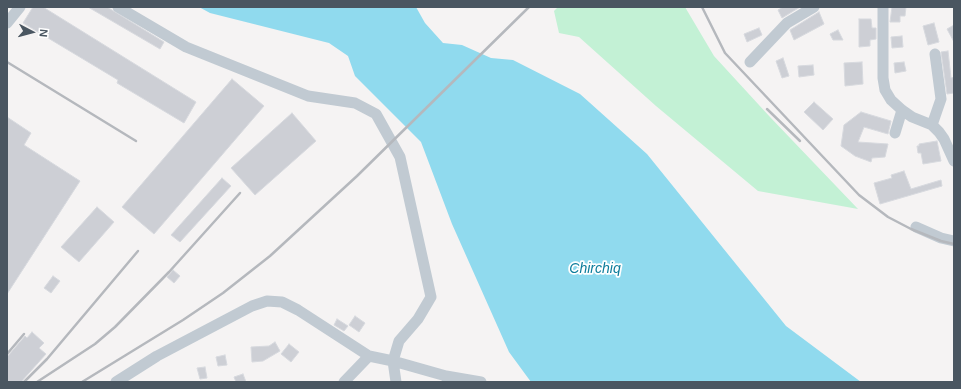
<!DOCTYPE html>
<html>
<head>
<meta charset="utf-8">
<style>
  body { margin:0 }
  #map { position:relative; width:961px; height:389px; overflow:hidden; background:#f5f3f3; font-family:Arial,sans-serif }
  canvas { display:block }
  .frame { position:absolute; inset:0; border:8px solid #4a5661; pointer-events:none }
  .north { position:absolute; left:12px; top:12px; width:40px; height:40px; -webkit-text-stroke:3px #fff; paint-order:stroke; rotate:96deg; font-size:11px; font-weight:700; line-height:16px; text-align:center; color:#4a5661 }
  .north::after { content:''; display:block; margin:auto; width:14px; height:18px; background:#4a5661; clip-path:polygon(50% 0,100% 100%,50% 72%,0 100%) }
</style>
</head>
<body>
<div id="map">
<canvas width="961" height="389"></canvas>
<div class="frame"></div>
<div class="north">N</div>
</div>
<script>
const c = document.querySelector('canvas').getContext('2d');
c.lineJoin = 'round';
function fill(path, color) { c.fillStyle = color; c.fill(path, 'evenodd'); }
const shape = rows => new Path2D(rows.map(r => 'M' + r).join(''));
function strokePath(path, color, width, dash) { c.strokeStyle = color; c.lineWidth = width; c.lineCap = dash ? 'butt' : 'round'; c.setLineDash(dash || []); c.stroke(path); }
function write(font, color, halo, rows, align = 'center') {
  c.font = font + ' Arial,sans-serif'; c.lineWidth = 3.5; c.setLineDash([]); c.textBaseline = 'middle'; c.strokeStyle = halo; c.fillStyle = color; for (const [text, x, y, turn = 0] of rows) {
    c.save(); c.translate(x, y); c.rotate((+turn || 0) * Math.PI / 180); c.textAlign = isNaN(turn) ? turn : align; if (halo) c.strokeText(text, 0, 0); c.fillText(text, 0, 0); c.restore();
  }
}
fill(shape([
  [558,7,685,7,714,56,770,117,858,209,758,191,656,106,579,37,559,33,554,11]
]), '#c3f1d5');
fill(shape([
  [199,7,416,7,425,23,443,43,462,45,491,58,513,60,580,94,647,154,786,326,861,382,531,382,509,352,452,224,421,142,355,76,348,56,329,43,210,13]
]), '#90daee');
const building = shape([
  [33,7,43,7,196,102,184,123,117,83,118,80,23,23,33,7],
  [88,7,107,7,164,42,160,49,88,7],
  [783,7,800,7,782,18,778,10,783,7],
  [892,7,906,7,905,16,900,16,900,22,890,22,892,7],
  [819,12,824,24,794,40,790,30,819,12],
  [859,19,871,19,872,28,876,28,876,39,870,40,870,46,859,47,859,19],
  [934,23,939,42,928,45,923,26,934,23],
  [954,25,954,42,947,29,954,25],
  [759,28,762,35,747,42,744,34,759,28],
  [838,30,843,40,833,40,830,34,838,30],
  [902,36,903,47,892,48,891,37,902,36],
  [948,51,951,78,954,77,954,93,947,94,941,52,948,51],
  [783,58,789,76,782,78,776,61,783,58],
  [862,62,863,84,845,86,844,63,862,62],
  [904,62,906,71,895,73,894,63,904,62],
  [813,65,814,75,799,77,798,66,813,65],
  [232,79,264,106,154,234,122,207,232,79],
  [814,102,833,119,823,130,804,112,814,102],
  [861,112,891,121,888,134,864,127,858,142,888,144,885,157,872,158,871,162,855,156,841,146,844,125,861,112],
  [292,113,316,141,255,195,231,168,292,113],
  [7,117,31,133,24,145,80,181,7,294,7,117],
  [937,141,941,161,923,164,921,153,918,153,917,146,919,146,919,144,937,141],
  [904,171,911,189,941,180,942,186,880,204,874,183,892,178,891,175,904,171],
  [222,178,231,186,180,242,171,235,222,178],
  [97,207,114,222,79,262,61,247,97,207],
  [173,270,180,276,174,283,167,277,173,270],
  [53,276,60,281,51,293,44,288,53,276],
  [355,316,365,323,359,332,349,325,355,316],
  [337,319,348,326,344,331,334,325,337,319],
  [32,332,44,343,39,348,46,354,21,382,7,382,7,357,25,336,27,338,32,332],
  [275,342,280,351,263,361,252,362,251,347,269,346,275,342],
  [289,344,299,352,291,362,281,354,289,344],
  [225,355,227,365,218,366,216,357,225,355],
  [205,367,207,378,200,379,197,368,205,367],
  [243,374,246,382,236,382,234,377,243,374]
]);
fill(building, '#cdcfd5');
strokePath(building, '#d7d9de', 1);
strokePath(shape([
  [883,7,883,78,885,90,891,100,902,110,912,117,932,125,939,132,944,139,954,161],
  [7,23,20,7],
  [750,62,787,23,814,7],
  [932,125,941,99,935,54],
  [895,133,902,110],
  [916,227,941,238,954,241],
  [446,376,481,382],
  [116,382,157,356,252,306,267,301,282,302,298,310,369,356,393,361,399,341,418,319,431,297,400,157,376,114,355,103,308,96,186,47,118,7],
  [344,382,369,356],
  [396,382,393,361,446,376,448,382]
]), '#c1cad2', 11);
strokePath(shape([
  [702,7,725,53,859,195,888,217,911,229,941,241,954,244],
  [7,62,136,141],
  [767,109,800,141],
  [7,354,24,334],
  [24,382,47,359,138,251],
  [37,382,95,344,115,327,169,272,240,193],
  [82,382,183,320,223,293,270,256,357,176,529,7]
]), '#b5b8bd', 2.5);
write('italic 14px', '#0c7c9b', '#fff', [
  ["Chirchiq",595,269]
]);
</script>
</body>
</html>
